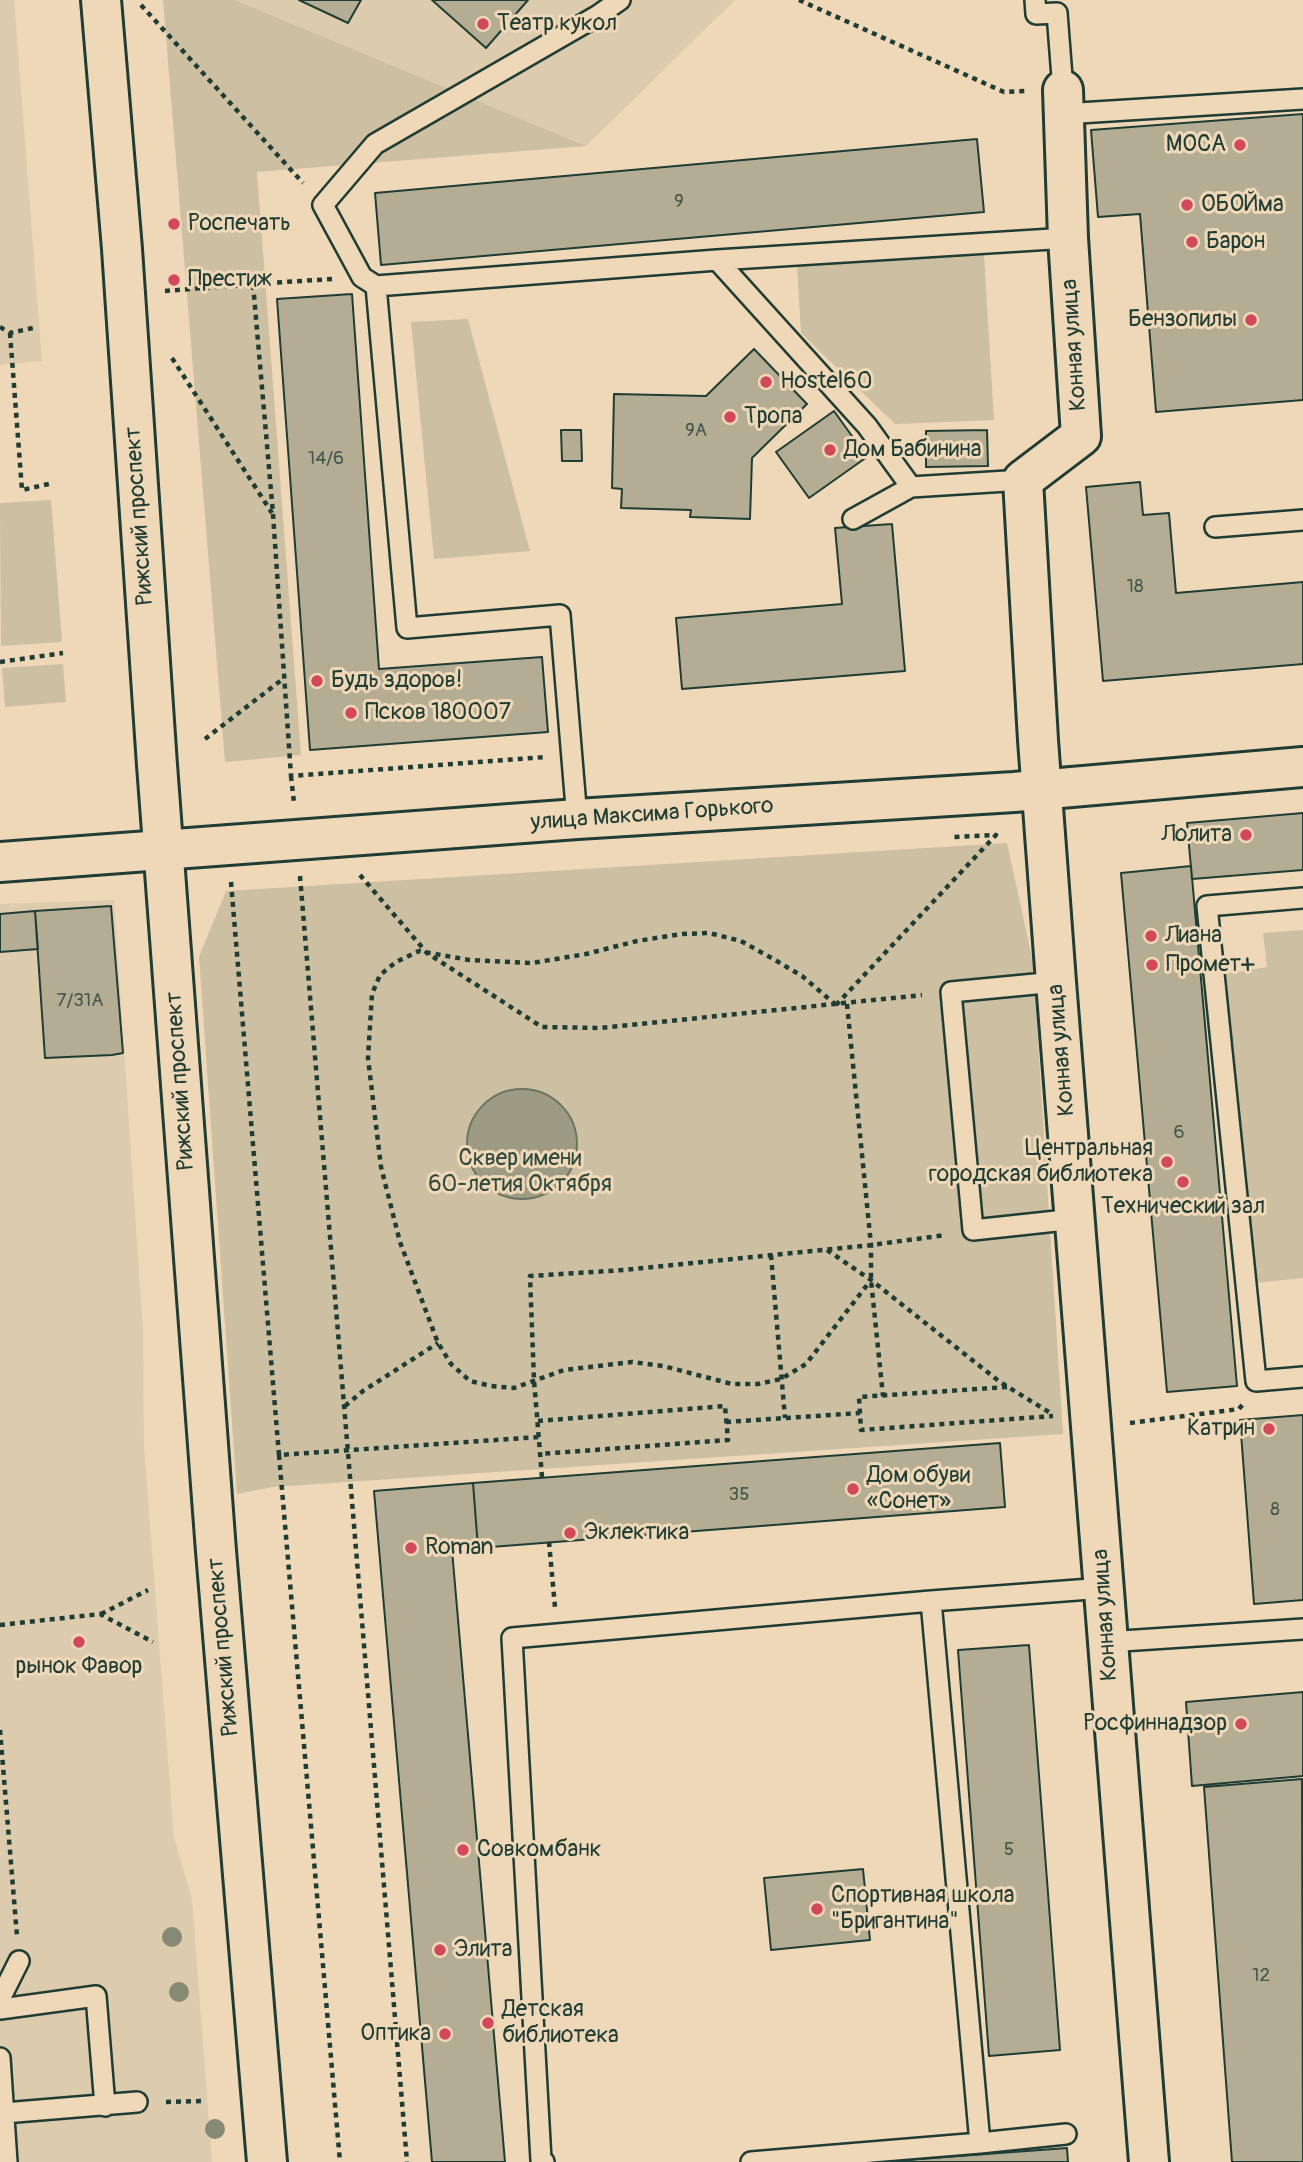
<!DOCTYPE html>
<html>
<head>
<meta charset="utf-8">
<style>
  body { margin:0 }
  canvas { display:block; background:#efd8b8 }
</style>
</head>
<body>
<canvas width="1303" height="2162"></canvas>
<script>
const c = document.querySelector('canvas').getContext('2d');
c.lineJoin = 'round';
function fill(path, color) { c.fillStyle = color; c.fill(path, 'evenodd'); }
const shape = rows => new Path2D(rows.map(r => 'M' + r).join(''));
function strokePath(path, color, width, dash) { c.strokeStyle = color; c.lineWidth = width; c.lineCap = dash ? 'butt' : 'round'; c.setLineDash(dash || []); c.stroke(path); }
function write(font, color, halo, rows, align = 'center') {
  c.font = font + ' Pangolin,sans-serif'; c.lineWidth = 6; c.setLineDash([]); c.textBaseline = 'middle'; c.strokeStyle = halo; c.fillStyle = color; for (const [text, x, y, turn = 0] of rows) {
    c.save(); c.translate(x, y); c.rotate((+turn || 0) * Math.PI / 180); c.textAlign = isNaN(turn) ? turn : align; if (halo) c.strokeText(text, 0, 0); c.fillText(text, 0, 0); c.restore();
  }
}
fill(shape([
  [0,0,14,0,42,361,0,365],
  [235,0,735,0,586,146],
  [114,900,143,1331,144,1446,174,1838,192,1899,212,2162,0,2162,0,904]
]), '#ddcbad');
fill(shape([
  [163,0,235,0,586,146,257,172,301,755,225,762],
  [984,255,994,420,895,424,801,333,797,266],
  [468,319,530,551,434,559,411,322],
  [51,500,62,642,1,646,0,503],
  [63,664,66,702,5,707,2,668],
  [1007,843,1033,962,1063,1434,273,1487,237,1494,199,957,226,891],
  [1303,930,1303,1278,1256,1283,1224,974,1267,967,1263,933]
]), '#cdbfa2');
const water = shape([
  '467 1144a55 55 0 1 1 110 0a55 55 0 1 1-110 0Z'
]);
fill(water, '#9d9b83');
strokePath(water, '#6b7563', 2);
const building = shape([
  [299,0,361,0,348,23,299,0],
  [432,0,528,0,486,48,432,0],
  [1303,114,1303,400,1156,412,1140,214,1098,217,1091,130,1303,114],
  [977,139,984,212,381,265,375,193,977,139],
  [352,294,379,669,542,657,548,732,310,750,277,299,352,294],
  [754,349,807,404,752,458,750,519,690,517,691,510,621,508,622,489,612,488,614,394,706,396,754,349],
  [834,411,867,457,809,498,776,452,834,411],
  [561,430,581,430,582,461,562,461,561,430],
  [987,430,988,466,926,467,926,431,987,430],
  [1140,482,1143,515,1169,513,1176,593,1303,582,1303,664,1103,681,1086,487,1140,482],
  [892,524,905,671,682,689,676,618,842,604,835,528,892,524],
  [1303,813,1303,870,1192,879,1187,823,1303,813],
  [1191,866,1237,1386,1167,1392,1121,873,1191,866],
  [111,906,123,1053,112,1055,45,1058,35,911,111,906],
  [35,911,38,949,0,952,0,914,35,911],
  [1303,1415,1303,1600,1254,1604,1240,1420,1303,1415],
  [1000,1443,1005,1507,478,1548,473,1483,1000,1443],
  [473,1483,478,1548,452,1550,505,2162,432,2162,374,1491,473,1483],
  [1029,1645,1060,2050,989,2056,958,1650,1029,1645],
  [1303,1692,1303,1776,1192,1786,1186,1702,1303,1692],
  [1302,1779,1303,2162,1232,2162,1204,1787,1302,1779],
  [863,1869,870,1940,771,1950,764,1878,863,1869],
  [1067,2148,1068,2162,878,2162,1067,2148]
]);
fill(building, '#b4ad94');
strokePath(building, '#1f3d34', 2);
const service = shape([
  [1035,0,1036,14,1057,13,1063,90],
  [1063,114,1303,99],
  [717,260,867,426,911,487,1023,480],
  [376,286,362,277,323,205,375,144,597,16,620,0],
  [853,519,911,487],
  [1215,527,1303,520],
  [577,819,560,615,407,628,376,286,717,260,1068,238],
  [1303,898,1207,906,1256,1381,1303,1377],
  [1056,982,951,992,973,1230,1075,1219],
  [931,1601,1104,1588],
  [1107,1642,1303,1629],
  [0,1999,19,1961],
  [0,2009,96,1996,105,2106],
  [0,2058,7,2162],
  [4,2113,137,2102],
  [980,2143,1066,2134],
  [544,2162,541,2160,512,1638,931,1601,980,2143,751,2162]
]);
const minor = shape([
  [1063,90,1068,238,1081,436,1023,480,1038,740,1056,982,1149,2162]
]);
const secondary = shape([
  [0,862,577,819,1014,792,1303,767]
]);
const primary = shape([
  [101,0,122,249,157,765,216,1551,267,2162]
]);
strokePath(service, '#1f3d34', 24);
strokePath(minor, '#1f3d34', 44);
strokePath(secondary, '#1f3d34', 44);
strokePath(primary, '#1f3d34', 44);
strokePath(shape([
  [799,0,1004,92,1027,91],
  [141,5,303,183],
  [332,279,253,284,273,514,291,776,546,757],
  [165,291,253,284],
  [0,327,10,333,37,327],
  [10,333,22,490,53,483],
  [172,358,272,513],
  [0,662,63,653],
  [205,739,284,678],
  [291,776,294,803],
  [360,875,427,953,542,1027,601,1028,922,995],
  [300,876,407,2162],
  [231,882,279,1455,539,1437],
  [847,1004,871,1245,871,1280,883,1396],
  [836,1005,996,835,952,837],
  [836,1005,802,976,775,960,741,941,709,933,682,934,637,941,586,954,532,963,469,960,419,951,396,962,380,975,372,994,368,1058,381,1167,400,1242,438,1343,451,1364,470,1381,491,1386,514,1388,564,1370,632,1362,663,1366,732,1384,758,1384,781,1379,806,1364,871,1280],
  [827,1250,871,1280,1000,1382,1052,1414],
  [771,1255,785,1418],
  [1007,1387,859,1397,861,1430,1053,1416],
  [345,1406,363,1391,438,1343],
  [538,1421,725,1406,728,1440,540,1454],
  [726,1422,860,1413],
  [1130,1423,1239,1409,1243,1404],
  [279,1455,340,2162],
  [542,1477,534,1380,530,1276,624,1270,871,1245,946,1235],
  [549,1542,555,1607],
  [101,1614,148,1590],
  [0,1625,100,1614,153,1642],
  [0,1730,17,1936],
  [166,2102,205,2101]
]), '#1f3d34', 4.5, [5, 5]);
strokePath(service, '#efd8b8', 19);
strokePath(minor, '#efd8b8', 38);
strokePath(secondary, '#efd8b8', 38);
strokePath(primary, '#efd8b8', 38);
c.fillStyle = '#868a75';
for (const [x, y] of [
  [172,1937],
  [179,1992],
  [215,2129]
]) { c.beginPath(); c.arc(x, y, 10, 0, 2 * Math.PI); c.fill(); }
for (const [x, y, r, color] of [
  [483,24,7,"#d1495b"],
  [1240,145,7,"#d1495b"],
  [1187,205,7,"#d1495b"],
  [174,224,7,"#d1495b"],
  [1192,242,7,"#d1495b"],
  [174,280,7,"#d1495b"],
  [1251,320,7,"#d1495b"],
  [766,382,7,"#d1495b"],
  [730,417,7,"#d1495b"],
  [830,450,7,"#d1495b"],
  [317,681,7,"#d1495b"],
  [351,713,7,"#d1495b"],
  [1246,835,7,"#d1495b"],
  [1151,936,7,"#d1495b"],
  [1152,965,7,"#d1495b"],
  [1167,1162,7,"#d1495b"],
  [1183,1182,7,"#d1495b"],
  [1269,1429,7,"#d1495b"],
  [853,1489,7,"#d1495b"],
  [570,1533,7,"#d1495b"],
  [411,1548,7,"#d1495b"],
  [79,1642,7,"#d1495b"],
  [1241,1724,7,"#d1495b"],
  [463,1850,7,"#d1495b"],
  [817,1909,7,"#d1495b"],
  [440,1950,7,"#d1495b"],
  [488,2023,7,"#d1495b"],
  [445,2034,7,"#d1495b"]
]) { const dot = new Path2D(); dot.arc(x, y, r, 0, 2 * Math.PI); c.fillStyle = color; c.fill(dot); strokePath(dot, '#efd8b8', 2.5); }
write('19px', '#44594c', null, [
  ["9",679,202],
  ["9А",696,431],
  ["14/6",326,459],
  ["18",1135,587],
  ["7/31А",80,1001],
  ["6",1179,1133],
  ["35",739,1495],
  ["8",1275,1510],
  ["5",1009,1850],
  ["12",1261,1976]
]);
write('23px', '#1f3d34', '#efd8b8', [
  ["Театр кукол",497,24],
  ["МОСА",1226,145,"right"],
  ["ОБОЙма",1201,205],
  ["Роспечать",188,224],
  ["Барон",1206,242],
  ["Престиж",188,280],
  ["Бензопилы",1237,320,"right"],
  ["Hostel60",780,382],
  ["Тропа",744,417],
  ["Дом Бабинина",844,450],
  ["Будь здоров!",331,681],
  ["Псков 180007",365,713],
  ["Лолита",1232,835,"right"],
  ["Лиана",1165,936],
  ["Промет+",1166,965],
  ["Центральная",1153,1149,"right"],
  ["городская библиотека",1153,1175,"right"],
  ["Технический зал",1183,1207,"center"],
  ["Катрин",1255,1429,"right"],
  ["Дом обуви",867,1476],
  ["«Сонет»",867,1502],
  ["Эклектика",584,1533],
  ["Roman",425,1548],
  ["рынок Фавор",79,1667,"center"],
  ["Росфиннадзор",1227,1724,"right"],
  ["Совкомбанк",477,1850],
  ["Спортивная школа",831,1896],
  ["\"Бригантина\"",831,1922],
  ["Элита",454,1950],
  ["Детская",502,2010],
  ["библиотека",502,2036],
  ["Оптика",431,2034,"right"]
], 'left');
write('23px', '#1f3d34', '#efd8b8', [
  ["Конная улица",1075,345,-94],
  ["Рижский проспект",140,516,-94],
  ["улица Максима Горького",652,815,-4],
  ["Конная улица",1062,1050,-95],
  ["Рижский проспект",181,1081,-94],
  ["Конная улица",1106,1615,-94],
  ["Рижский проспект",224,1647,-95]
]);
write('23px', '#304a3f', '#efd8b8', [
  ["Сквер имени",520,1159],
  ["60-летия Октября",520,1185]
]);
</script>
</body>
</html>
